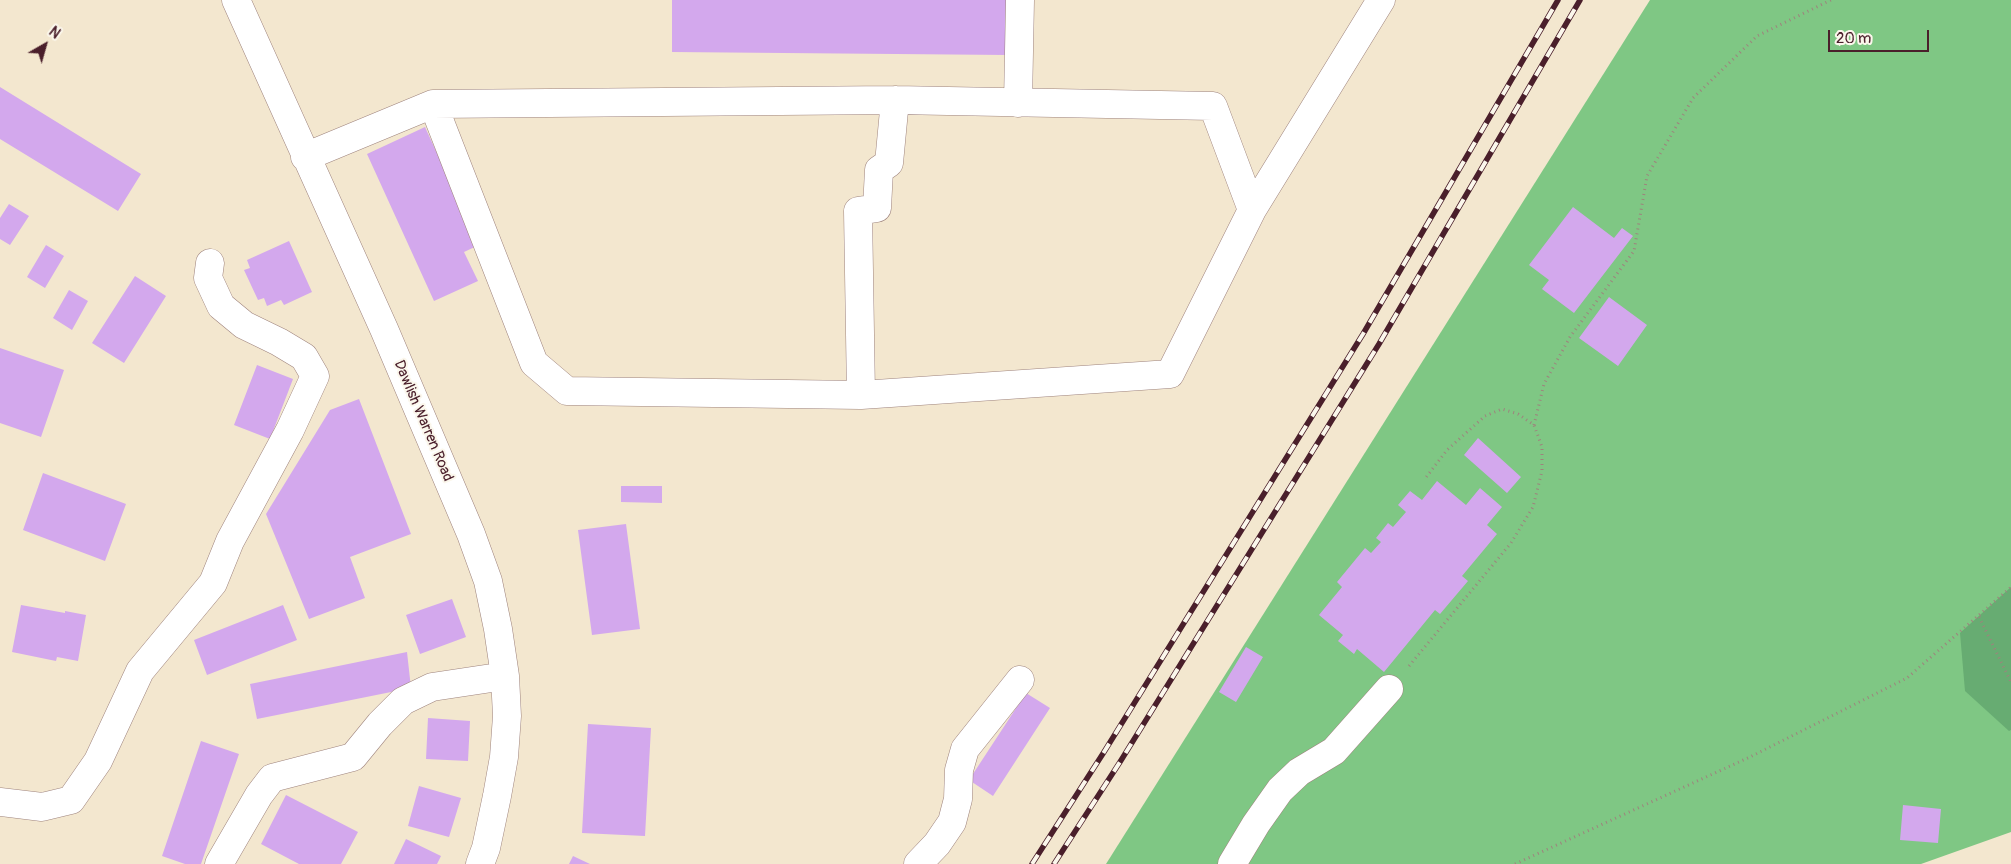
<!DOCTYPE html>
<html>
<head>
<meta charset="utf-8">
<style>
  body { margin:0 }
  #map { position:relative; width:2011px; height:864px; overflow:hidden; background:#f3e7cf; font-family:Pangolin,sans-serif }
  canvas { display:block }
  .north { position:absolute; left:20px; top:20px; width:50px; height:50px; -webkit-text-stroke:4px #fbf7ec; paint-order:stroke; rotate:38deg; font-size:14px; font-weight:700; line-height:20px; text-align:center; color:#4a1f2b }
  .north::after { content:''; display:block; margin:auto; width:18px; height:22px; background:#4a1f2b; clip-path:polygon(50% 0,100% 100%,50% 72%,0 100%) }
  .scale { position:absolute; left:1828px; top:30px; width:101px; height:22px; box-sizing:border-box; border:2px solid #4a1f2b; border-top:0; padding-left:6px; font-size:15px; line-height:18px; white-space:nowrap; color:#4a1f2b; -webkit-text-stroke:4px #fbf7ec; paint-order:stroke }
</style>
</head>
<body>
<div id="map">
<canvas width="2011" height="864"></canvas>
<div class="north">N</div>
<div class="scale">20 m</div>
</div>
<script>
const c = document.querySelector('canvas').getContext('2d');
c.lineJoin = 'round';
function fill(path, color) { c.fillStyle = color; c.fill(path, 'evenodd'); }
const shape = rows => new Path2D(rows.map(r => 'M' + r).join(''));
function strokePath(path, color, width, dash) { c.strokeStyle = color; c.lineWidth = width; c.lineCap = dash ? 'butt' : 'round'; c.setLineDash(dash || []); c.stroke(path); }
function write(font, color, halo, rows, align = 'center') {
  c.font = font + ' Pangolin,sans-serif'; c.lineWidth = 4; c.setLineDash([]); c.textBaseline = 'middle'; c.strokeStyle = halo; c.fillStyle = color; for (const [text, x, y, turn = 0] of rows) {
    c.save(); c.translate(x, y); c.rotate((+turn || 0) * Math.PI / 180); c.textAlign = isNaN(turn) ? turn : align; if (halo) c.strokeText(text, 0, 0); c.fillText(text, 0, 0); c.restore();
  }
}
fill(shape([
  [1650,0,2011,0,2011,832,1921,864,1106,864]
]), '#7fc784');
fill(shape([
  [2011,587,2011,730,2009,731,1965,691,1960,633]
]), '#67ac72');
fill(shape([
  [672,0,1007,0,1008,55,672,52],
  [0,87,141,174,118,211,0,139],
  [425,127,479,245,464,252,478,281,434,301,367,154],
  [9,204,29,216,10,245,0,239,0,218],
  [1573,207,1614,238,1622,228,1633,236,1574,313,1542,289,1549,280,1529,265],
  [289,241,312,292,284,305,281,300,267,306,264,298,258,300,244,270,250,268,247,260],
  [46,245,64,256,45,288,27,277],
  [135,276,166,296,124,363,92,343],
  [69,290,88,301,72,330,53,318],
  [1609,297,1647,325,1618,366,1579,338],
  [0,348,64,370,41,437,0,423],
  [257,365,293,379,270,439,234,425],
  [359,399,411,534,350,557,365,598,309,619,266,514,330,410],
  [1478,438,1521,477,1507,493,1464,455],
  [43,473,126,504,105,561,23,530],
  [1437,481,1466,505,1480,488,1502,507,1487,525,1497,534,1462,576,1468,581,1440,614,1435,610,1384,672,1357,649,1354,654,1338,641,1343,635,1319,615,1342,587,1337,582,1365,548,1371,553,1381,542,1376,538,1388,523,1393,527,1406,512,1398,505,1410,491,1422,500],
  [621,486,662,486,662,503,621,502],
  [626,524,640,629,592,635,578,530],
  [452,599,466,637,420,654,406,615],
  [21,605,65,613,65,611,86,615,78,661,57,657,56,661,12,652],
  [283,605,297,640,207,675,194,640],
  [1246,647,1263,657,1236,702,1219,692],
  [407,652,411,688,257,719,250,684],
  [1026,693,1050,708,993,796,969,780],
  [428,718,470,721,468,761,426,759],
  [588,724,651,728,645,836,582,833],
  [201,741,239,754,201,864,185,864,162,856],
  [419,786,461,798,449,837,408,826],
  [286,795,358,832,341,864,299,864,261,844],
  [1903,805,1941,809,1938,843,1900,840],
  [406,839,441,856,437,864,394,864],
  [573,856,590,864,569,864]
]), '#d3a8ed');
const minor = shape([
  [236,0,384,329,471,534,488,581,498,629,505,676,507,716,504,757,497,796,486,848,480,864],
  [1018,103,1020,0],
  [433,104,534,363,567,391,861,395,1170,374,1252,210,1381,0],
  [305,157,433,104,895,100,1213,106,1252,210],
  [861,395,858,211,877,208,879,170,889,163,895,100],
  [0,802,42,807,71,800,98,761,140,671,213,583,230,541,290,430,315,376,304,357,279,342,244,325,221,306,208,278,210,263],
  [219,864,259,795,272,778,353,757,380,724,403,701,432,687,505,676],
  [918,864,937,844,952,822,958,799,959,770,965,749,1020,680],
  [1232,864,1256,824,1280,790,1299,772,1334,751,1389,689]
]);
strokePath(minor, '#9e837d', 29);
strokePath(shape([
  [1534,425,1544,384,1570,337,1634,251,1647,176,1693,98,1757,36,1831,0],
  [1979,617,2011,682],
  [1409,666,1511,543,1533,507,1542,471,1542,447,1534,425,1518,414,1502,409,1485,416,1447,450,1424,480],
  [1515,864,1750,757,1907,678,2011,587]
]), '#9e837d', 3, [1, 4]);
strokePath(minor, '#fff', 28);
const rail = shape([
  [1032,864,1104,752,1363,334,1558,0],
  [1054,864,1120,762,1379,344,1580,0]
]);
strokePath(rail, '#4a1f2b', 5.5);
strokePath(rail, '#fbf7ec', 4, [11]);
write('15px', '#4a1f2b', '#fbf7ec', [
  ["Dawlish Warren Road",423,421,67]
]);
</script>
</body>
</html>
